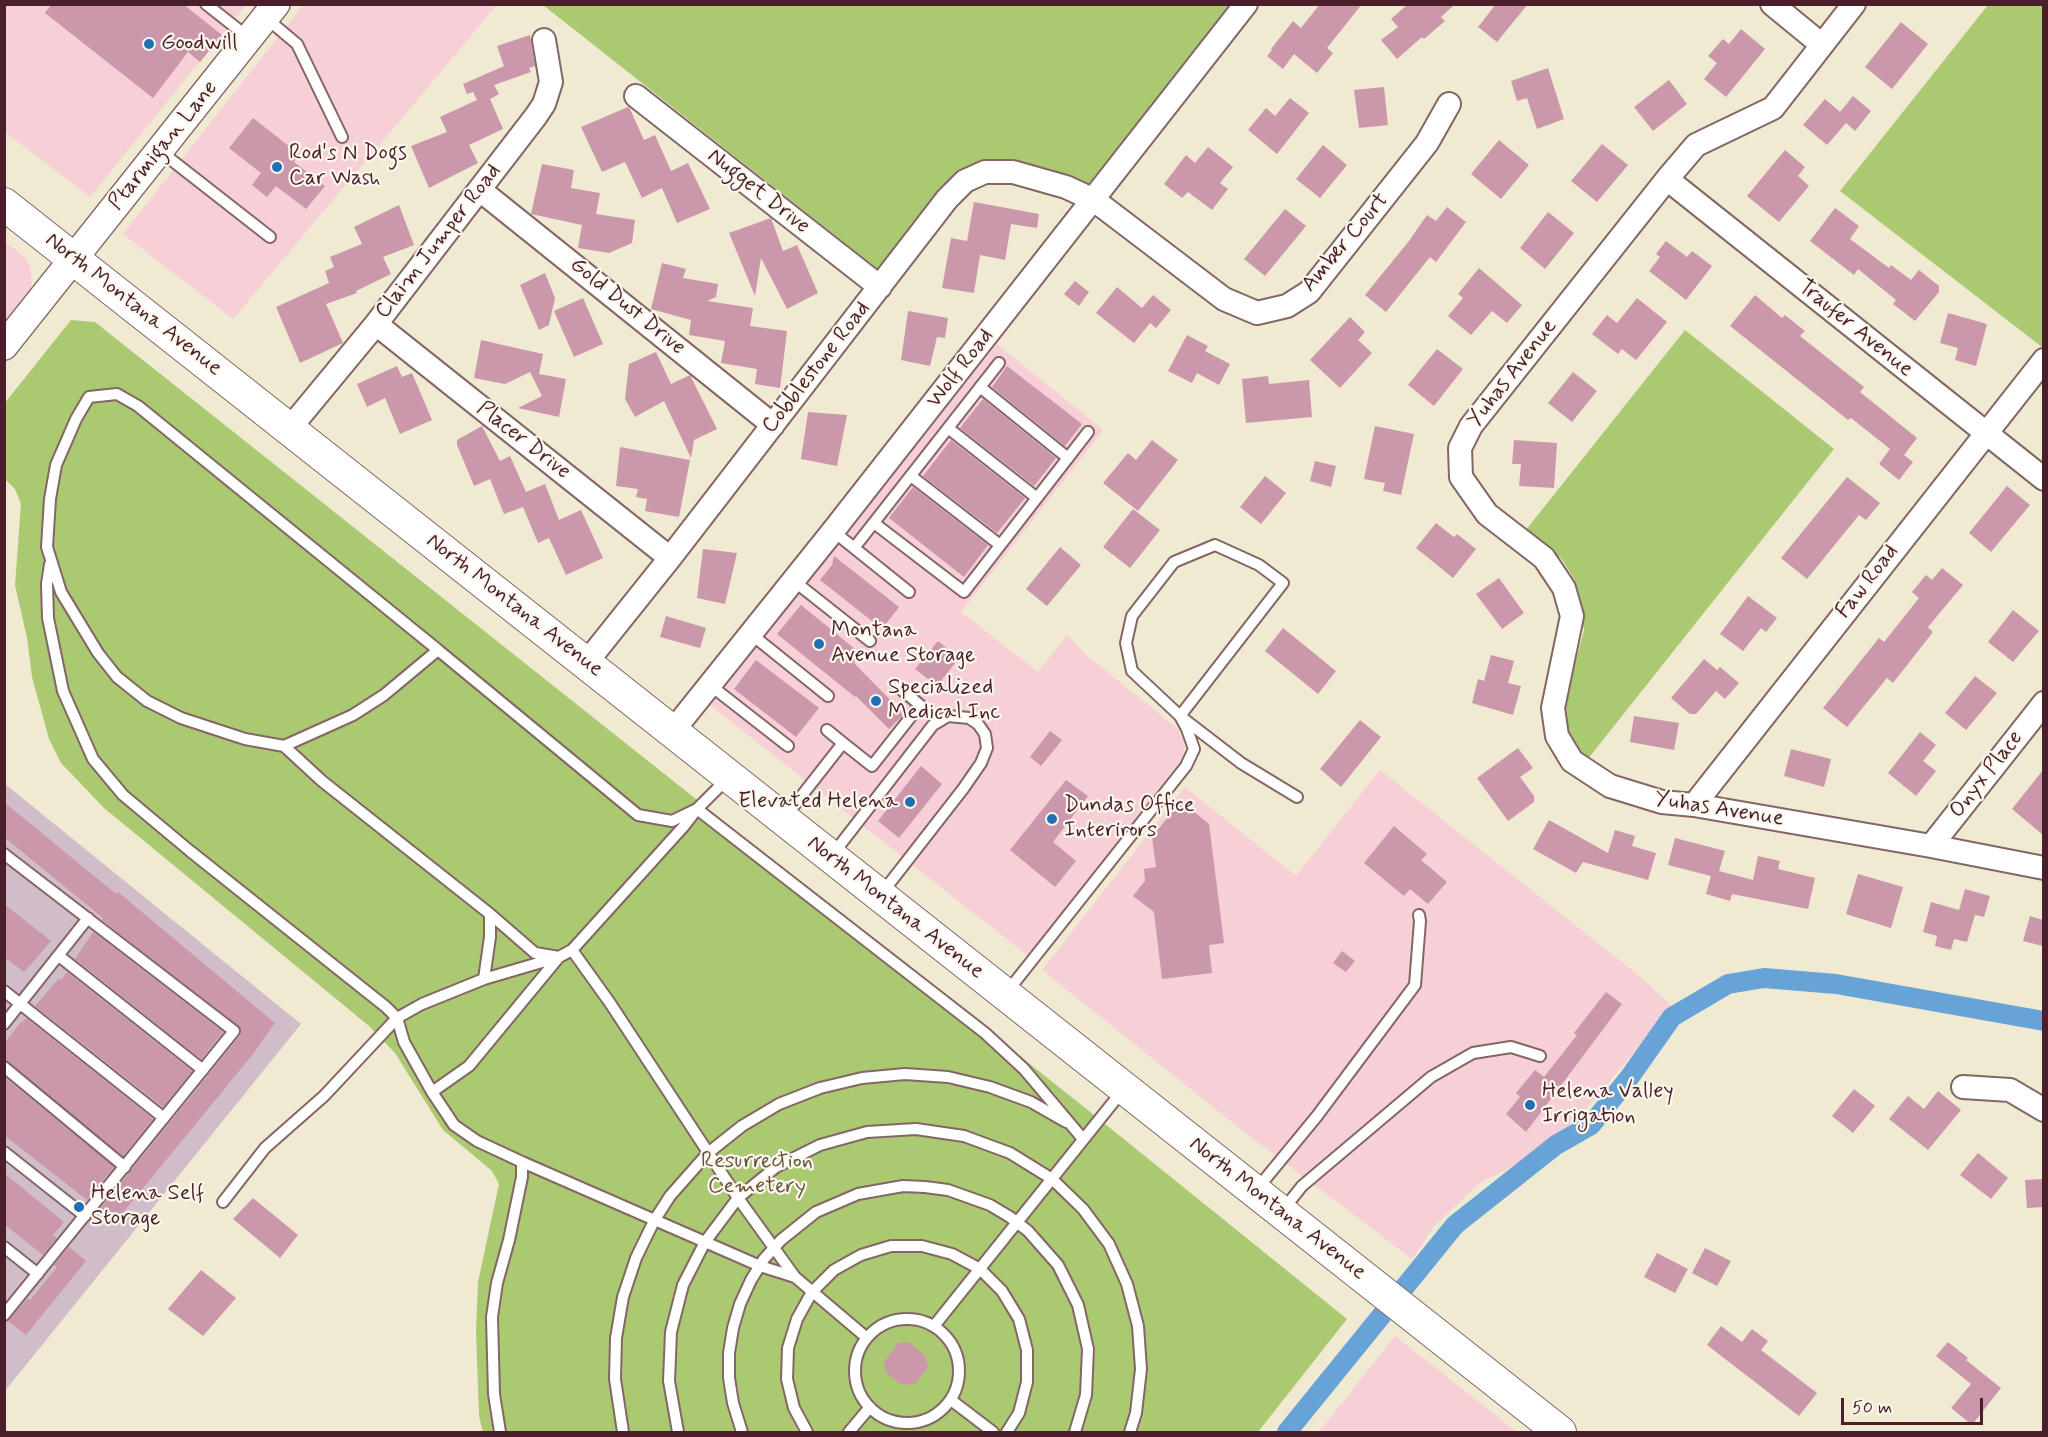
<!DOCTYPE html>
<html>
<head>
<meta charset="utf-8">
<style>
  body { margin:0 }
  #map { position:relative; width:2048px; height:1437px; overflow:hidden; background:#f1ead2; font-family:Mynerve,sans-serif }
  canvas { display:block }
  .frame { position:absolute; inset:0; border:6px solid #4a1f2b; pointer-events:none }
  .scale { position:absolute; left:1841px; top:1398px; width:142px; height:27px; box-sizing:border-box; border:3px solid #4a1f2b; border-top:0; padding-left:8px; font-size:18px; line-height:21px; white-space:nowrap; color:#4a1f2b; -webkit-text-stroke:4px #fbf7ec; paint-order:stroke }
</style>
</head>
<body>
<div id="map">
<canvas width="2048" height="1437"></canvas>
<div class="frame"></div>
<div class="scale">50 m</div>
</div>
<script>
const c = document.querySelector('canvas').getContext('2d');
c.lineJoin = 'round';
function fill(path, color) { c.fillStyle = color; c.fill(path, 'evenodd'); }
const shape = rows => new Path2D(rows.map(r => 'M' + r).join(''));
function strokePath(path, color, width, dash) { c.strokeStyle = color; c.lineWidth = width; c.lineCap = dash ? 'butt' : 'round'; c.setLineDash(dash || []); c.stroke(path); }
function write(font, color, halo, rows, align = 'center') {
  c.font = font + ' Mynerve,sans-serif'; c.lineWidth = 4.5; c.setLineDash([]); c.textBaseline = 'middle'; c.strokeStyle = halo; c.fillStyle = color; for (const [text, x, y, turn = 0] of rows) {
    c.save(); c.translate(x, y); c.rotate((+turn || 0) * Math.PI / 180); c.textAlign = isNaN(turn) ? turn : align; if (halo) c.strokeText(text, 0, 0); c.fillText(text, 0, 0); c.restore();
  }
}
fill(shape([
  [4,5,246,5,90,197,5,132],
  [303,5,497,5,233,319,123,234],
  [5,241,25,258,30,267,32,283,29,299,5,331],
  [997,344,1103,430,961,612,1038,672,1067,635,1084,653,1179,730,1185,748,1180,761,1028,956,710,705],
  [1380,770,1643,979,1673,1007,1579,1117,1552,1142,1523,1161,1480,1183,1434,1226,1412,1259,1238,1127,1042,970,1185,787,1296,876],
  [1395,1336,1517,1432,1319,1432]
]), '#f6cfd7');
fill(shape([
  [5,784,301,1024,5,1391]
]), '#d1bdc9');
fill(shape([
  [543,5,1253,5,1094,200,1013,172,965,181,879,270],
  [1988,5,2043,5,2044,345,2042,347,1840,191],
  [71,320,95,322,1084,1107,1347,1319,1258,1432,483,1432,479,1416,476,1331,478,1282,499,1184,492,1171,443,1130,395,1053,369,1026,104,808,61,763,49,739,32,677,27,638,15,585,21,504,15,489,5,479,4,404],
  [1685,330,1834,449,1587,760,1573,744,1564,721,1567,695,1584,630,1575,580,1561,558,1525,531]
]), '#abc971');
strokePath(shape([
  [1287,1432,1455,1225,1556,1145,1591,1125,1629,1078,1672,1017,1728,984,1764,978,1836,984,2044,1021]
]), '#68a3d8', 20);
fill(shape([
  [52,4,183,4,222,35,200,62,188,52,153,98,45,13],
  [1320,4,1362,4,1327,48,1333,53,1317,73,1294,54,1283,69,1267,56,1272,50,1271,49,1293,21,1301,28],
  [1408,4,1455,4,1441,17,1445,21,1424,39,1422,37,1397,59,1381,40,1398,27,1391,19],
  [1496,4,1528,4,1497,42,1478,27],
  [1901,22,1928,44,1892,89,1865,67],
  [1741,29,1765,49,1726,97,1704,79,1717,63,1708,56,1723,39,1729,44],
  [530,35,535,66,529,68,531,72,494,85,499,94,490,99,503,129,469,145,478,163,429,188,411,146,447,132,440,117,477,100,473,92,467,94,463,84,504,66,497,46],
  [1548,68,1564,119,1537,129,1527,98,1517,101,1511,81],
  [1669,80,1687,104,1653,131,1634,107],
  [1384,87,1388,125,1359,128,1354,90],
  [1853,96,1871,111,1855,131,1846,123,1827,145,1803,125,1825,99,1840,112],
  [1290,98,1309,113,1277,154,1248,130,1266,108,1275,116],
  [628,107,630,109,644,140,655,135,671,171,688,163,710,209,677,223,662,188,642,198,625,162,602,172,581,127],
  [253,118,299,154,294,162,325,186,306,209,276,186,267,197,252,185,261,173,229,148],
  [1499,140,1529,165,1501,199,1471,174],
  [1602,144,1628,165,1597,202,1571,181],
  [1323,145,1347,165,1320,198,1296,179],
  [1208,147,1233,167,1220,183,1228,189,1212,210,1188,192,1182,198,1164,184,1186,155,1195,163],
  [1785,150,1805,167,1798,176,1809,186,1779,222,1747,196],
  [542,164,574,170,571,188,600,193,596,214,635,220,632,243,609,253,578,248,582,225,531,214],
  [974,202,1039,214,1037,228,1011,224,1005,260,980,255,974,293,942,288,951,238,967,241],
  [399,205,414,245,383,257,391,274,356,291,357,293,326,304,343,343,300,363,276,307,329,283,325,271,334,267,330,257,362,244,354,227],
  [1447,207,1466,222,1436,262,1430,257,1386,312,1365,295,1409,241,1427,215,1436,221],
  [1835,208,1859,226,1850,239,1889,268,1891,265,1911,280,1919,270,1939,286,1939,292,1915,321,1893,304,1896,300,1858,269,1854,275,1810,241],
  [1285,209,1306,226,1265,276,1244,259],
  [1548,212,1574,233,1545,269,1520,248],
  [771,218,783,251,797,245,818,293,787,309,761,258,755,296,729,233],
  [1666,241,1687,257,1692,251,1712,266,1686,300,1649,271,1660,257,1656,254],
  [662,263,686,269,683,278,718,284,716,297,707,301,753,308,750,326,787,331,780,388,755,384,757,369,721,363,725,341,689,335,691,320,651,309],
  [1479,268,1522,305,1507,323,1492,311,1471,335,1448,316,1463,298,1458,294],
  [545,273,555,298,549,325,539,330,520,285],
  [1075,281,1089,292,1079,306,1064,294],
  [1117,287,1142,308,1153,295,1171,310,1156,328,1150,323,1134,343,1096,313],
  [1755,295,1782,318,1785,315,1805,331,1800,336,1864,387,1860,392,1917,438,1904,455,1913,462,1899,480,1879,464,1890,449,1851,418,1848,420,1730,326],
  [583,298,603,344,574,357,554,311],
  [1637,298,1667,322,1636,360,1622,349,1618,354,1592,334,1607,315,1617,323],
  [908,311,948,318,945,338,937,337,930,366,901,360],
  [1948,313,1987,324,1976,366,1955,360,1958,348,1940,343],
  [1350,317,1365,332,1358,340,1372,353,1340,388,1310,360],
  [1187,335,1208,346,1205,351,1230,364,1219,385,1197,373,1192,383,1168,371],
  [481,340,543,354,539,374,566,379,559,417,518,408,542,396,530,372,505,384,474,378],
  [1437,349,1463,369,1434,406,1408,385],
  [656,352,671,384,690,375,717,429,694,440,691,458,664,401,635,417,625,399,629,364],
  [397,366,402,377,412,373,432,420,400,434,385,398,367,407,357,384],
  [1007,366,1082,424,1065,446,992,387],
  [1573,372,1597,391,1572,422,1548,403],
  [1268,376,1269,384,1309,380,1312,417,1246,423,1242,379],
  [983,399,1056,458,1034,486,960,428],
  [808,412,847,415,837,466,801,459],
  [482,426,500,461,510,456,526,492,545,484,559,520,581,510,603,558,566,575,549,538,538,543,523,507,504,514,490,479,474,486,457,445,457,440],
  [1375,426,1414,434,1401,495,1383,491,1385,483,1364,479],
  [951,440,1025,498,997,533,923,476],
  [1152,440,1178,460,1138,511,1103,483,1128,453,1136,460],
  [1514,440,1557,443,1554,488,1519,486,1521,464,1512,464],
  [620,447,690,460,679,517,645,511,647,499,636,497,638,489,616,486],
  [1315,461,1336,466,1331,487,1310,481],
  [1265,476,1286,493,1261,524,1240,507],
  [1847,477,1880,503,1866,520,1859,515,1807,579,1781,558],
  [2007,486,2030,505,1991,552,1969,533],
  [913,487,988,545,964,577,889,518],
  [1133,509,1160,530,1130,568,1103,547],
  [1436,523,1454,537,1457,534,1476,549,1453,578,1416,548],
  [1060,547,1081,565,1047,606,1026,589],
  [703,549,737,553,725,604,697,598],
  [834,556,899,607,882,629,820,580,832,565],
  [1942,568,1963,585,1928,627,1933,632,1893,683,1887,678,1847,727,1823,708,1879,638,1884,642,1919,598,1912,592,1926,575,1932,580],
  [1499,578,1524,613,1502,629,1476,594],
  [1748,596,1777,618,1766,632,1761,628,1743,651,1720,634],
  [801,605,861,654,854,663,904,714,889,729,856,696,855,697,777,634],
  [2013,610,2039,631,2013,662,1988,642],
  [666,616,706,628,700,648,660,637],
  [1283,628,1336,671,1318,694,1265,651],
  [938,641,959,658,937,686,915,669],
  [1491,655,1514,661,1508,683,1521,686,1513,715,1472,703,1478,679,1484,681],
  [1704,659,1717,670,1720,667,1739,683,1725,699,1716,691,1696,714,1690,714,1671,698],
  [756,660,819,708,796,737,734,689],
  [1975,676,1997,693,1966,730,1945,713],
  [1634,716,1679,723,1674,750,1630,742],
  [1360,720,1381,737,1341,787,1320,769],
  [1050,731,1062,740,1041,766,1030,757],
  [1920,732,1936,745,1923,761,1936,771,1916,796,1888,773],
  [1518,748,1533,768,1520,777,1534,796,1534,802,1508,821,1477,778],
  [1791,749,1831,759,1824,787,1784,776],
  [921,766,942,784,899,838,878,821],
  [2043,770,2043,835,2012,809],
  [1066,780,1088,796,1053,842,1076,861,1055,887,1010,850],
  [1181,801,1209,824,1224,943,1209,945,1212,973,1162,979,1154,912,1133,896,1145,881,1144,869,1156,867,1152,837],
  [4,802,116,894,118,892,275,1023,253,1054,117,1220,99,1210,240,1036,241,1029,102,920,103,918,4,837],
  [1549,820,1608,853,1615,830,1635,836,1632,846,1656,853,1648,880,1583,862,1576,873,1533,849],
  [1394,826,1427,854,1421,860,1447,882,1428,904,1410,889,1404,896,1364,863],
  [1675,838,1725,851,1719,871,1753,880,1758,856,1780,861,1778,869,1815,878,1808,909,1732,894,1730,901,1706,894,1711,876,1668,865],
  [1858,874,1903,887,1891,928,1846,914],
  [1965,889,1990,896,1984,917,1975,915,1967,942,1954,939,1951,950,1935,946,1937,936,1923,932,1931,902,1959,910],
  [4,904,51,941,24,972,4,957],
  [2030,916,2043,920,2043,946,2023,941],
  [93,932,223,1032,201,1059,75,959],
  [1342,951,1355,961,1346,972,1333,963],
  [67,972,192,1071,163,1107,35,1006,59,978,61,980],
  [1606,992,1622,1004,1526,1132,1506,1114,1520,1097,1516,1093,1535,1070,1544,1077,1577,1035,1574,1033],
  [26,1018,153,1119,123,1156,4,1060,4,1044,21,1022,22,1023],
  [4,1077,114,1167,87,1200,4,1135],
  [1854,1089,1875,1106,1853,1133,1832,1116],
  [1938,1091,1961,1110,1928,1150,1889,1119,1908,1096,1924,1109],
  [1978,1153,2008,1178,1991,1199,1960,1175],
  [4,1173,64,1222,53,1235,57,1238,43,1255,4,1224],
  [2043,1179,2043,1207,2027,1208,2025,1180],
  [253,1198,298,1235,280,1258,233,1219],
  [69,1247,86,1261,26,1335,8,1321,28,1298,30,1300,57,1267,54,1265],
  [1705,1248,1731,1261,1717,1286,1692,1273],
  [1657,1253,1688,1269,1675,1293,1644,1277],
  [201,1270,236,1298,203,1336,168,1309],
  [1721,1326,1742,1342,1752,1329,1768,1341,1761,1350,1817,1393,1799,1416,1707,1345],
  [909,1342,925,1356,928,1367,915,1384,902,1385,886,1373,884,1362,898,1343],
  [1948,1342,1968,1358,1966,1360,2001,1388,1972,1425,1951,1408,1971,1384,1936,1356]
]), '#cb97aa');
const service = shape([
  [206,4,249,38],
  [266,18,297,44,342,137],
  [160,151,270,237],
  [980,387,1068,458],
  [948,428,1037,498],
  [911,476,1000,545],
  [874,523,964,592,1088,432],
  [833,531,909,592],
  [854,548,999,363],
  [50,564,47,584,48,618,63,691,93,759,123,795,190,851,386,1007,397,1018,404,1042,432,1092,454,1125,477,1141,522,1162,760,1266,795,1277,867,1338],
  [794,581,870,641],
  [751,634,828,696],
  [710,685,788,746],
  [827,730,843,743],
  [284,746,353,715,384,695,438,650,638,815,672,821,697,809,985,1033,1024,1069,1083,1139],
  [785,817,843,743,872,766,920,705,896,685],
  [4,854,234,1031,4,1315],
  [833,854,933,725,948,716,969,718,978,724,985,734,987,748,981,763,963,789,882,893],
  [572,950,610,1003,738,1198,795,1277],
  [59,956,203,1070],
  [484,979,490,937,490,914],
  [4,991,164,1118],
  [1007,992,1186,766,1194,749,1187,729,1180,716,1132,671,1126,643,1132,616,1174,562,1215,545,1259,565,1283,583,1180,716,1241,763,1297,797],
  [4,1024,88,918],
  [4,1067,125,1167],
  [432,1092,469,1066,559,957,535,953,490,914,322,781,284,746,245,739,181,718,147,701,117,677,98,653,61,592,47,547,50,499,56,465,76,419,89,397,117,394,138,406,438,650],
  [4,1152,85,1216],
  [1257,1189,1317,1116,1415,985,1420,921,1419,915],
  [223,1202,265,1148,324,1096,397,1018,422,1004,484,979,559,957,572,950,684,826,697,809,727,779],
  [1283,1210,1302,1186,1431,1077,1473,1053,1511,1047,1540,1056],
  [4,1247,38,1274],
  '855 1371a52 52 0 1 1 104 0a52 52 0 1 1-104 0Z',
  [934,1326,1123,1090],
  [951,1400,993,1432],
  [500,1432,494,1394,492,1317,497,1283,509,1240,522,1177,522,1162],
  [623,1432,615,1379,616,1338,623,1297,636,1258,654,1221,670,1196,708,1153,742,1126,779,1104,820,1088,862,1078,905,1074,948,1077,990,1087,1031,1102,1066,1122],
  [678,1432,669,1381,671,1332,683,1285,705,1242,738,1198,776,1167,820,1145,867,1132,916,1129,964,1136,1010,1153,1052,1179,1083,1209,1109,1244,1127,1284,1138,1326,1141,1369,1136,1413,1130,1432],
  [742,1432,733,1403,729,1378,729,1353,733,1328,740,1304,751,1280,764,1259,781,1240,816,1212,858,1194,903,1186,925,1187,948,1190,990,1205,1010,1217,1028,1231,1058,1265,1078,1305,1088,1349,1086,1395,1075,1432],
  [807,1432,794,1408,787,1379,788,1348,797,1319,812,1292,834,1270,861,1255,891,1246,922,1246,952,1254,980,1269,1002,1291,1019,1319,1027,1350,1027,1382,1019,1413,1007,1432],
  [849,1432,870,1407]
]);
const minor = shape([
  [1772,4,1822,45],
  [1854,4,1773,108,1696,145,1667,179,1471,426,1460,448,1461,477,1487,514,1544,558,1564,588,1572,616,1553,708,1557,736,1572,761,1610,786,1662,802,1694,805,1931,846,2044,868],
  [636,96,880,287],
  [1667,179,2044,479],
  [480,190,773,425],
  [376,324,670,558],
  [290,428,376,324,536,116,544,104,551,82,544,40],
  [586,663,670,558,947,199,965,181,985,172,1013,172,1066,187,1094,200,1224,299,1257,313,1287,306,1309,292,1427,143,1449,104],
  [672,732,833,531,1246,4],
  [1694,805,2044,360],
  [1931,846,2044,703],
  [1963,1087,2010,1090,2044,1110]
]);
const tertiary = shape([
  [4,346,276,4]
]);
const secondary = shape([
  [4,204,1560,1432]
]);
strokePath(service, '#846665', 14);
strokePath(minor, '#846665', 26);
strokePath(tertiary, '#846665', 30);
strokePath(secondary, '#846665', 34);
strokePath(service, '#fff', 10);
strokePath(minor, '#fff', 22);
strokePath(tertiary, '#fff', 27);
strokePath(secondary, '#fff', 32);
for (const [x, y, r, color] of [
  [149,44,6,"#1f6fb2"],
  [277,167,6,"#1f6fb2"],
  [819,644,6,"#1f6fb2"],
  [876,701,6,"#1f6fb2"],
  [910,802,6,"#1f6fb2"],
  [1052,819,6,"#1f6fb2"],
  [1530,1105,6,"#1f6fb2"],
  [79,1207,6,"#1f6fb2"]
]) { const dot = new Path2D(); dot.arc(x, y, r, 0, 2 * Math.PI); c.fillStyle = color; c.fill(dot); strokePath(dot, '#fbf7ec', 2); }
write('22px', '#4a1f2b', '#fbf7ec', [
  ["Goodwill",161,44],
  ["Rod's N Dogs",289,154],
  ["Car Wash",289,179],
  ["Montana",831,631],
  ["Avenue Storage",831,656],
  ["Specialized",888,688],
  ["Medical Inc",888,713],
  ["Elevated Helena",898,802,"right"],
  ["Dundas Office",1064,806],
  ["Interirors",1064,831],
  ["Helena Valley",1542,1092],
  ["Irrigation",1542,1117],
  ["Helena Self",91,1194],
  ["Storage",91,1219]
], 'left');
write('22px', '#4a1f2b', '#fbf7ec', [
  ["Ptarmigan Lane",164,146,-51],
  ["Nugget Drive",758,192,38],
  ["Claim Jumper Road",439,242,-52],
  ["Amber Court",1346,243,-50],
  ["North Montana Avenue",133,305,38],
  ["Gold Dust Drive",627,307,39],
  ["Traufer Avenue",1855,329,39],
  ["Cobblestone Road",817,368,-52],
  ["Wolf Road",961,369,-52],
  ["Yuhas Avenue",1513,374,-52],
  ["Placer Drive",523,441,38],
  ["Faw Road",1868,582,-52],
  ["North Montana Avenue",514,606,38],
  ["Onyx Place",1987,775,-52],
  ["Yuhas Avenue",1719,810,9],
  ["North Montana Avenue",895,908,38],
  ["North Montana Avenue",1277,1209,38]
]);
write('22px', '#675240', '#fbf7ec', [
  ["Resurrection",757,1162],
  ["Cemetery",757,1187]
]);
</script>
</body>
</html>
